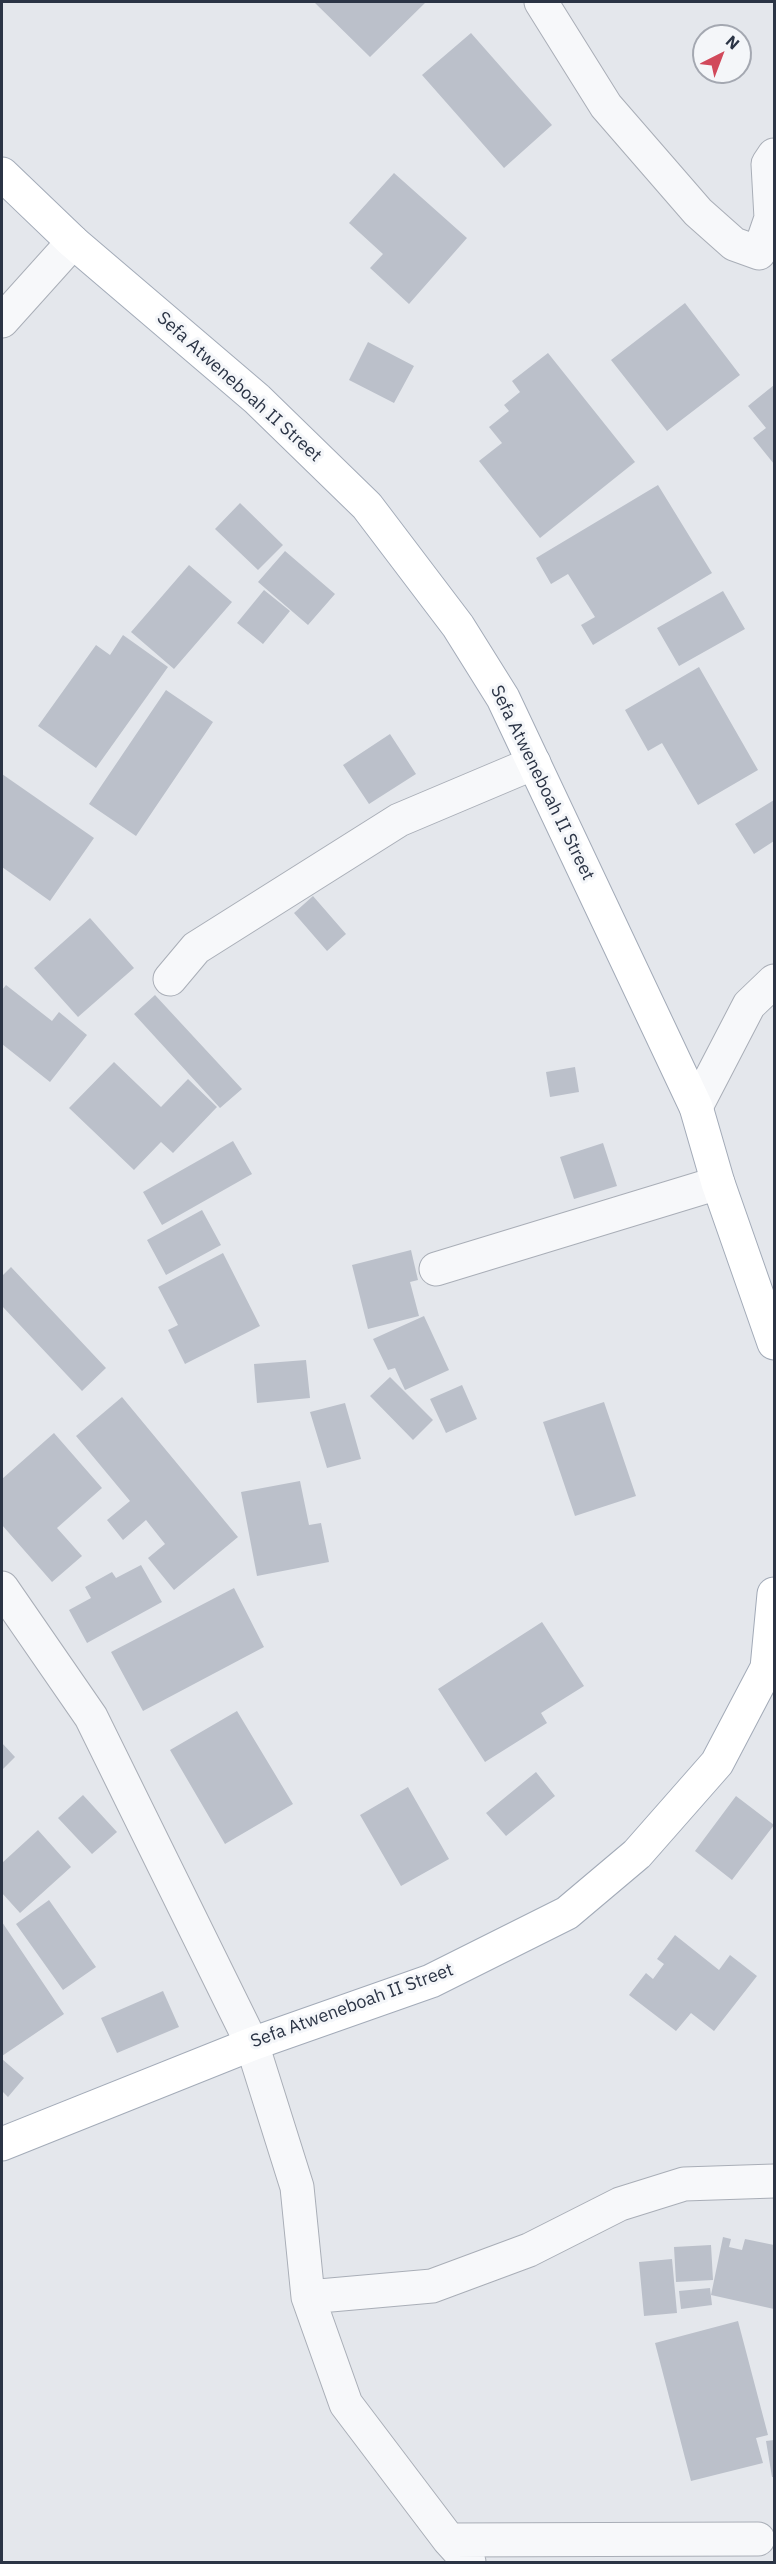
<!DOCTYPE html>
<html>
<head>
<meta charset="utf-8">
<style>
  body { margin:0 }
  #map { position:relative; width:776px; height:2564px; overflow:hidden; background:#e4e7ec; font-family:"IBM Plex Sans",sans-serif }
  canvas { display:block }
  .frame { position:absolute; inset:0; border:3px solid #2b3445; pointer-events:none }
  .north { position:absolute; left:692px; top:24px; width:60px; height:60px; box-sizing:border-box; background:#f4f6f9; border:2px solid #a4a8b1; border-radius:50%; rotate:42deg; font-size:16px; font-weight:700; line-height:24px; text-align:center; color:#2b3445 }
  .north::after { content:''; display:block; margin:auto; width:21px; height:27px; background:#d1495b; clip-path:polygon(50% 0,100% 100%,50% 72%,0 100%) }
</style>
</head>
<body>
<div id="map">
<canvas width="776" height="2564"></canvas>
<div class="frame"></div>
<div class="north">N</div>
</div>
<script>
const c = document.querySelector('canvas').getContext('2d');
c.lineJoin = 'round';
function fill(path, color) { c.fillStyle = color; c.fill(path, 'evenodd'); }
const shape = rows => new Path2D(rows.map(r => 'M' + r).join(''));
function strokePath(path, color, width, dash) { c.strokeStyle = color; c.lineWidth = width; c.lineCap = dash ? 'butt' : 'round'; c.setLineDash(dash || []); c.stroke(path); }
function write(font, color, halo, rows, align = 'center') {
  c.font = font + ' "IBM Plex Sans",sans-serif'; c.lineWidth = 6; c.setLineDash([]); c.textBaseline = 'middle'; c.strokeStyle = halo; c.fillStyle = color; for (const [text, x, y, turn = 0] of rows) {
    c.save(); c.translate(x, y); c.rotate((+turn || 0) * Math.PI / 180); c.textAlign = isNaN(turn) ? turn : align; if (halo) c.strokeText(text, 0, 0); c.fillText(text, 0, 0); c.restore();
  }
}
fill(shape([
  [314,2,426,2,370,57],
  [471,33,552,125,504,168,422,75],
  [394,173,467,238,409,304,370,268,383,254,349,223],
  [685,303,740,375,667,431,611,360],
  [368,342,414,366,394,403,349,380],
  [548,353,635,462,540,538,479,461,502,443,489,427,509,411,504,405,520,392,512,381],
  [774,385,774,464,753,438,766,428,748,406],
  [658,485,712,573,593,645,581,625,595,617,568,574,551,584,536,558],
  [240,503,283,545,258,570,215,529],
  [285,551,335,594,308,625,258,582],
  [189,565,232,602,174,669,131,632],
  [264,590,290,611,263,644,237,623],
  [723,591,745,629,679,666,657,628],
  [123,635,168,667,96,768,38,726,96,645,110,655],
  [699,667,758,770,698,805,662,743,648,751,625,710],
  [166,690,213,722,136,836,89,804],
  [390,734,416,774,369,804,343,765],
  [2,774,94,838,50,901,2,867],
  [774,800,774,841,754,854,735,824],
  [313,896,346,934,327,951,294,913],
  [90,918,134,968,78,1017,34,968],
  [6,985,52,1021,59,1012,87,1035,50,1082,2,1044,2,990],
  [155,995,242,1089,220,1108,134,1014],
  [114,1062,161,1107,188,1079,217,1107,173,1153,161,1142,134,1170,69,1108],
  [575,1067,579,1092,550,1097,546,1072],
  [233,1141,252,1174,162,1225,143,1192],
  [603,1143,617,1186,574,1199,560,1157],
  [202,1210,221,1245,166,1275,147,1240],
  [411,1250,418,1280,410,1282,419,1316,368,1329,352,1265],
  [223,1253,260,1326,185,1364,168,1330,178,1325,158,1287],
  [11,1267,106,1368,82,1391,2,1306,2,1276],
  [424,1316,449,1370,405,1390,395,1368,388,1370,373,1339],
  [306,1360,310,1398,257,1403,254,1364],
  [390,1377,433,1420,413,1440,370,1396],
  [462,1385,477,1419,446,1433,430,1399],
  [122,1397,238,1537,174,1590,148,1558,165,1544,146,1520,123,1540,107,1520,130,1501,76,1436],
  [604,1402,636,1496,575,1516,543,1422],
  [345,1403,361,1459,327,1468,310,1412],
  [54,1433,102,1488,57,1528,82,1556,52,1582,2,1525,2,1479],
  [300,1481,309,1525,321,1523,329,1562,257,1576,241,1492],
  [141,1565,162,1602,87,1643,69,1610,91,1598,85,1587,112,1572,116,1578],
  [234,1588,264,1647,143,1711,111,1652],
  [542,1622,584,1686,541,1713,547,1723,485,1762,438,1689],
  [237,1711,293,1804,225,1844,170,1750],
  [2,1743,15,1757,2,1770],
  [536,1772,555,1796,506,1836,486,1813],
  [408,1787,449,1859,401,1886,360,1815],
  [83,1795,117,1832,92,1854,58,1818],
  [736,1796,774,1825,732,1880,695,1851],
  [38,1830,71,1867,20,1913,2,1893,2,1863],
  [49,1900,96,1967,63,1990,16,1924],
  [2,1922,64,2014,2,2056],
  [675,1935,719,1970,730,1955,757,1976,714,2031,691,2013,676,2031,629,1995,646,1973,653,1979,664,1964,657,1959],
  [163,1991,179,2027,117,2053,101,2018],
  [2,2059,24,2078,8,2097,2,2091],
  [723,2237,731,2239,729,2247,742,2250,745,2239,774,2245,774,2309,711,2295],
  [711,2245,713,2280,676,2282,674,2247],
  [672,2259,677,2313,644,2316,639,2262],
  [710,2288,712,2305,681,2309,679,2291],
  [738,2321,768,2435,756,2438,763,2463,691,2481,655,2343],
  [774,2440,774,2477,772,2477,766,2441]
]), '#bbc0ca');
const minor = shape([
  [541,2,606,106,698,212,734,244,759,253,771,218,768,164,774,155],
  [2,321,73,242],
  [170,979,196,948,399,820,534,763],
  [696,1107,749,1005,774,981],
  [436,1269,718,1183],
  [2,1588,91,1717,252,2044,297,2187,308,2297,346,2404,449,2540,469,2562],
  [308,2297,432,2286,529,2250,620,2204,684,2184,774,2181],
  [449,2540,758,2539]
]);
const major = shape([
  [2,174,73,242,257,399,367,506,458,626,503,698,696,1107,718,1183,774,1343],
  [2,2144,252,2044,431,1981,567,1913,637,1854,717,1763,767,1668,774,1594]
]);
strokePath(minor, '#a9aeb7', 35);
strokePath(major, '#a3abb8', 35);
strokePath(minor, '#f7f8fa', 33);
strokePath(major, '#fff', 33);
write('18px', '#2b3445', '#f4f6f9', [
  ["Sefa Atweneboah II Street",239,387,42],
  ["Sefa Atweneboah II Street",542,783,64],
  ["Sefa Atweneboah II Street",352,2006,-20]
]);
</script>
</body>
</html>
